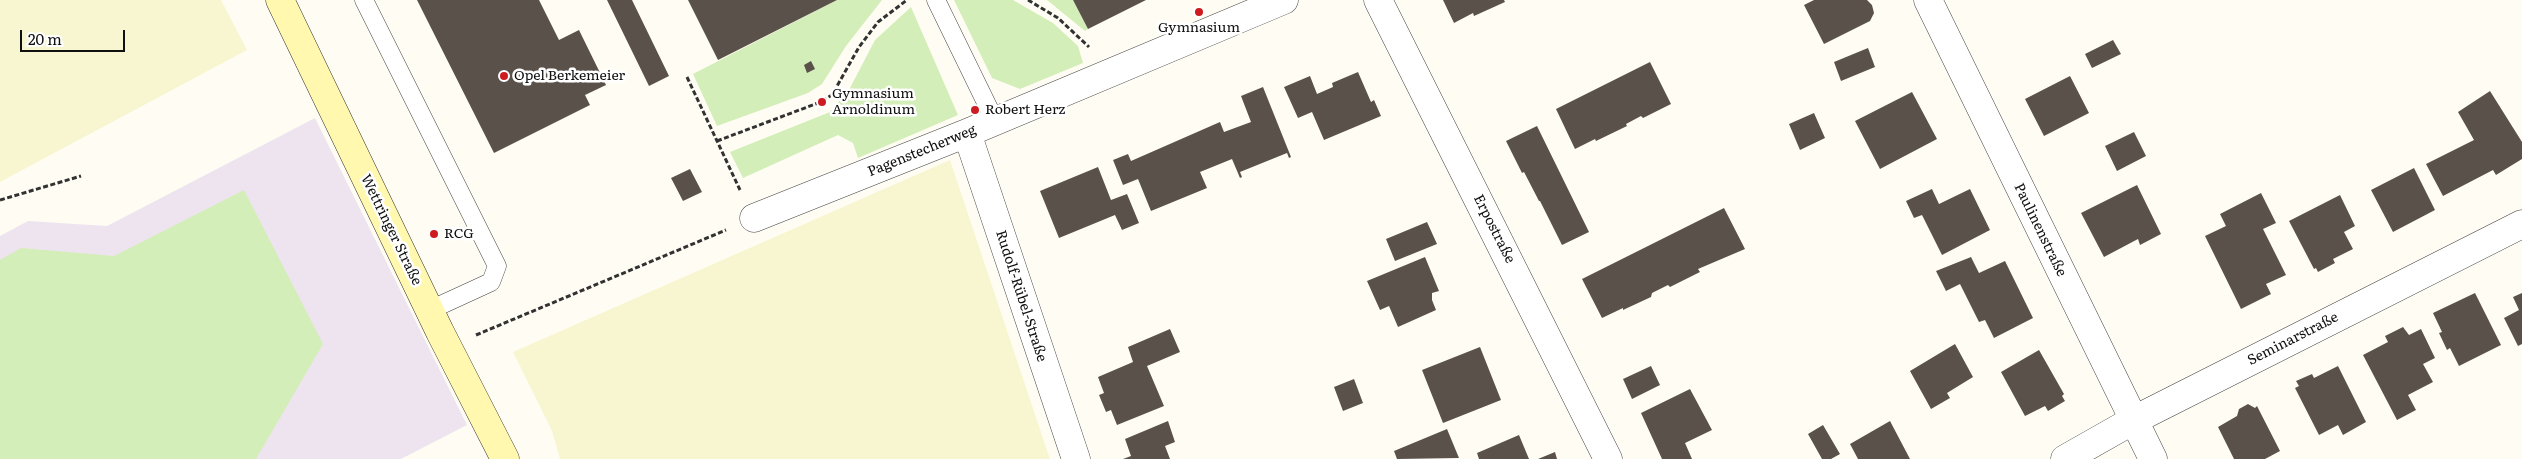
<!DOCTYPE html>
<meta charset="utf-8">
<style>
body{margin:0}
#map{position:relative;width:2522px;height:459px;overflow:hidden;background:#fffdf3;font-family:Literata,serif}
canvas{display:block}
.scale{position:absolute;left:20px;top:30px;width:105px;height:22px;box-sizing:border-box;border:2px solid #101010;border-top:0;padding-left:6px;font-size:15px;line-height:18px;white-space:nowrap;color:#101010;-webkit-text-stroke:4px #fff;paint-order:stroke}
</style>
<div id="map">
<canvas width="2522" height="459"></canvas>
<div class="scale">20 m</div>
</div>
<script>
const c = document.querySelector('canvas').getContext('2d');
c.lineJoin = 'round';
function paint(path, color) {
  c.fillStyle = color;
  c.fill(path, 'evenodd');
}
function shape(rows) {
  const path = new Path2D();
  for (const r of rows) {
    path.moveTo(r[0], r[1]);
    for (let i = 2; i < r.length; i += 2) path.lineTo(r[i], r[i + 1]);
  }
  return path;
}
function stroke(path, color, width, dash) {
  c.strokeStyle = color;
  c.lineWidth = width;
  c.lineCap = dash ? 'butt' : 'round';
  c.setLineDash(dash || []);
  c.stroke(path);
}
function label(font, color, halo, rows, align = 'center') {
  c.font = font + ' Literata,serif';
  c.lineWidth = 5;
  c.setLineDash([]);
  c.textBaseline = 'middle';
  c.strokeStyle = halo;
  c.fillStyle = color;
  for (const [text, x, y, turn = 0] of rows) {
    c.save();
    c.translate(x, y);
    c.rotate((+turn || 0) * Math.PI / 180);
    c.textAlign = isNaN(turn) ? turn : align;
    if (halo) c.strokeText(text, 0, 0);
    c.fillText(text, 0, 0);
    c.restore();
  }
}
const industrial = shape([
 [315,118,467,425,401,459,0,459,0,236,28,221,107,226]
]);
const farmland = shape([
 [0,0,221,0,247,50,0,182],
 [950,160,1050,459,560,459,552,431,513,352]
]);
const green = shape([
 [837,0,882,0,846,46,822,84,808,93,717,126,693,74],
 [954,0,1013,0,1053,23,1078,46,1083,63,1020,89,992,78],
 [1047,0,1073,0,1088,29,1085,31],
 [911,7,958,115,858,158,853,143,838,135,743,178,730,152,830,112,850,88,875,40],
 [244,190,323,344,256,459,0,459,0,260,21,248,114,256]
]);
const building = shape([
 [417,0,539,0,559,40,579,30,606,85,585,95,590,105,494,153],
 [607,0,632,0,669,76,649,86],
 [688,0,837,0,718,60],
 [1073,0,1146,0,1088,29],
 [1443,0,1504,0,1505,2,1474,16,1473,13,1454,23],
 [1814,0,1867,0,1872,5,1874,13,1870,21,1824,44,1804,5],
 [2113,40,2121,54,2092,68,2085,54],
 [1868,48,1875,67,1841,81,1834,62],
 [811,61,815,69,807,73,804,65],
 [1650,62,1671,104,1643,118,1641,116,1626,124,1627,126,1596,141,1595,139,1575,149,1556,109],
 [1358,72,1371,102,1374,100,1381,116,1324,140,1312,112,1298,118,1284,87,1310,76,1317,94,1333,87,1332,83],
 [2070,76,2089,113,2044,136,2025,99],
 [1263,87,1291,157,1289,158,1287,153,1240,172,1242,177,1240,178,1232,159,1200,172,1207,188,1151,211,1138,179,1123,185,1113,160,1128,154,1131,161,1220,122,1224,132,1251,122,1241,96],
 [2490,91,2522,142,2522,159,2496,175,2493,170,2443,196,2426,164,2474,140,2458,112],
 [1912,92,1937,139,1880,169,1855,121],
 [1814,113,1825,138,1800,150,1789,124],
 [1537,126,1589,232,1562,245,1540,201,1539,201,1524,172,1522,173,1506,141],
 [2134,132,2146,156,2117,171,2105,146],
 [1098,167,1111,200,1127,194,1139,223,1122,230,1115,215,1059,238,1040,191],
 [2414,168,2435,210,2393,232,2371,190],
 [690,169,702,192,683,201,671,178],
 [2137,185,2161,234,2140,245,2138,239,2104,257,2081,213],
 [1932,189,1939,204,1970,189,1990,230,1942,255,1922,215,1914,218,1906,201],
 [2261,193,2276,223,2263,229,2286,275,2266,284,2271,294,2241,309,2205,236,2226,226,2220,214],
 [2340,195,2355,226,2344,232,2353,249,2333,259,2335,263,2318,272,2316,268,2314,269,2289,221],
 [1724,208,1745,249,1698,269,1700,272,1670,287,1668,285,1652,293,1651,297,1623,310,1623,308,1602,318,1582,279],
 [1427,222,1437,244,1395,261,1386,239],
 [1425,257,1439,291,1432,293,1432,300,1436,310,1398,327,1389,306,1380,310,1367,281],
 [1971,257,1979,273,2005,261,2033,318,1994,338,1985,320,1979,322,1960,284,1946,291,1936,271],
 [2475,293,2501,345,2459,366,2450,348,2447,350,2439,333,2442,332,2433,313],
 [2522,293,2522,344,2518,346,2504,318,2519,310,2513,297],
 [2403,327,2409,335,2421,329,2435,358,2423,364,2433,382,2408,395,2416,410,2397,420,2363,355,2388,342,2385,336],
 [1170,329,1180,352,1147,366,1164,406,1117,425,1111,410,1106,412,1099,395,1104,393,1098,377,1133,362,1128,347],
 [1955,344,1973,377,1947,393,1950,398,1931,409,1910,371],
 [1480,347,1501,400,1443,423,1422,370],
 [2039,350,2064,394,2062,396,2065,401,2048,411,2045,406,2025,416,2001,372],
 [1651,366,1660,385,1632,399,1623,379],
 [2338,366,2366,422,2343,435,2338,425,2319,435,2295,388,2299,386,2296,381,2312,374,2314,378],
 [1354,379,1363,403,1343,411,1334,387],
 [1690,389,1712,430,1685,443,1692,459,1662,459,1641,413],
 [2248,404,2255,408,2257,406,2280,451,2265,459,2234,459,2218,427,2237,416,2239,409],
 [1168,421,1175,442,1165,446,1170,459,1123,459,1131,456,1125,439],
 [1890,421,1910,459,1858,459,1850,444],
 [1823,425,1840,454,1831,459,1822,459,1808,434],
 [1447,429,1459,458,1397,459,1394,451],
 [1519,435,1529,459,1479,459,1477,453],
 [1555,452,1557,459,1538,459]
]);
const path = shape([
 [1028,0,1058,18,1089,47],
 [687,77,740,190],
 [717,141,818,103,832,95,859,47,878,22,907,0],
 [0,200,81,176],
 [476,335,726,230]
]);
const service = shape([
 [364,0,497,266,491,282,430,310],
 [936,0,995,121]
]);
const minor = shape([
 [1378,0,1608,459],
 [1928,0,2153,459],
 [967,133,1076,459],
 [754,218,967,133,1284,0],
 [2065,459,2132,421,2522,224]
]);
const secondary = shape([
 [280,0,440,332,505,459]
]);
const markers = [
 [1199,12,5,"#cd1b1f"],
 [504,76,5,"#cd1b1f"],
 [822,102,5,"#cd1b1f"],
 [975,110,5,"#cd1b1f"],
 [434,234,5,"#cd1b1f"]
];
const poiNames = [
 ["Gymnasium",1199,28,"center"],
 ["Opel Berkemeier",514,76],
 ["Gymnasium",832,94],
 ["Arnoldinum",832,110],
 ["Robert Herz",985,110],
 ["RCG",444,234]
];
const streetNames = [
 ["Pagenstecherweg",922,151,-22],
 ["Erpostraße",1494,229,63],
 ["Wettringer Straße",391,230,64],
 ["Paulinenstraße",2040,230,64],
 ["Rudolf-Rübel-Straße",1021,296,72],
 ["Seminarstraße",2293,339,-27]
];
paint(industrial, '#eee4ef');
paint(farmland, '#f8f6d0');
paint(green, '#d3eeb8');
paint(building, '#5a514b');
stroke(service, '#434343', 19);
stroke(minor, '#434343', 29);
stroke(secondary, '#323232', 29);
stroke(path, '#323232', 3, [5, 2.5]);
stroke(service, '#fff', 18);
stroke(minor, '#fff', 28);
stroke(secondary, '#fff8ae', 28);
for (const [x, y, r, color] of markers) {
  const dot = new Path2D();
  dot.arc(x, y, r, 0, 2 * Math.PI);
  c.fillStyle = color;
  c.fill(dot);
  stroke(dot, '#fff', 2);
}
label('14px', '#101010', '#fff', poiNames, 'left');
label('14px', '#101010', '#fff', streetNames);
</script>
